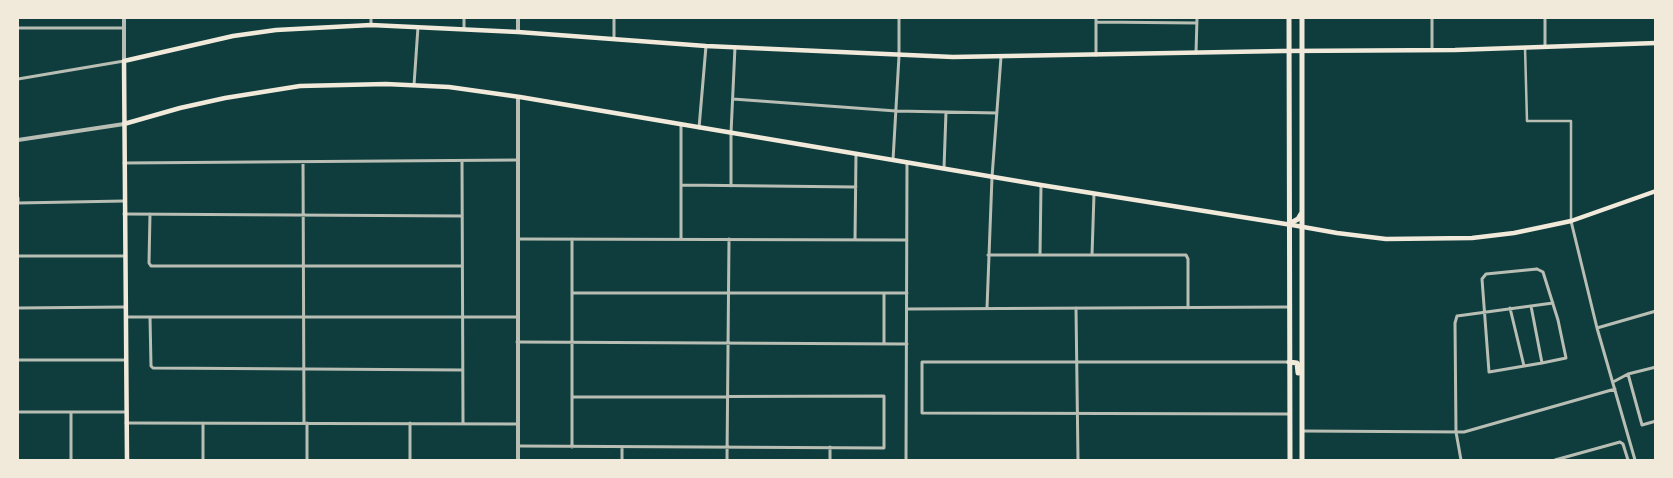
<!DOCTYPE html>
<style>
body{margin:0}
#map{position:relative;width:1673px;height:478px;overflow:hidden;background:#0f3d3e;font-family:Helvetica,sans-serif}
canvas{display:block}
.frame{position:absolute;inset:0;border:19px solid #f1e9da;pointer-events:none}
</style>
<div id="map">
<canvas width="1673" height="478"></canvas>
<div class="frame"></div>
</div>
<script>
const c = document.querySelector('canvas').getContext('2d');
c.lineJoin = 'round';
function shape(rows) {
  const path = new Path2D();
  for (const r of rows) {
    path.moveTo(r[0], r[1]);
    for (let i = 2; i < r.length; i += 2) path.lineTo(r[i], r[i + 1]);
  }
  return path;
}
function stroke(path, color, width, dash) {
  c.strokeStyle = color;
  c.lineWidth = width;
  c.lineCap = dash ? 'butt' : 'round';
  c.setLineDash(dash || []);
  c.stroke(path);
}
const pedestrian = shape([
 [1525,47,1527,121,1571,121,1571,221]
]);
const minor = shape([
 [464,18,464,29],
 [1545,18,1545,46],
 [1096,22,1197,23],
 [371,25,371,18],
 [18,28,124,28],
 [614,39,614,18],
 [1432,50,1432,18],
 [1196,53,1197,18],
 [1096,55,1096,18],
 [18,79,124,61],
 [414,85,418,27],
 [733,99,896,111,997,113],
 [681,124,681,239],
 [699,128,706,46],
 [893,160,899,56,899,18],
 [462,161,463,423],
 [303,162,304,423],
 [124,163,517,160],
 [944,168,946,112],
 [681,185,856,187],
 [731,186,731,133,735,47],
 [18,198,18,203],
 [18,203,124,201],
 [124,214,462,216],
 [150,214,149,263,151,266,462,266],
 [1571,221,1597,328,1635,460],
 [518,239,907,240],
 [855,240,856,154],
 [988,255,1186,255,1188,259,1188,308],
 [1040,255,1041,185],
 [1092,255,1094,194],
 [18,256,125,256],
 [1537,269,1543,272,1558,320,1566,358,1542,363,1489,372,1482,279,1486,274,1537,269],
 [572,293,907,293],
 [1531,306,1542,363],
 [18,308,125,307],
 [987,308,992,177,1001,57],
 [1076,308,1078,460],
 [1510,308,1524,366],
 [907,309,1289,307],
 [126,317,150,317],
 [1597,328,1656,311],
 [517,342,907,344],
 [884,344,884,293],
 [18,360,126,360],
 [1289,362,922,362,922,413,1289,414],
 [463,370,153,368,151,366,150,317,517,317],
 [1628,374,1642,425,1656,421],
 [1613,382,1628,374,1656,367],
 [18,412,126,412],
 [126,423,518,424],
 [203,423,203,460],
 [410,423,410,460],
 [1302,431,1464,432,1615,389],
 [518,446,884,448,884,396,572,397],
 [572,447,572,239],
 [622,447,622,460],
 [71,460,71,412],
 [307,460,307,423],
 [727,460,729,239],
 [830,460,830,447],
 [906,460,907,163],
 [1461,460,1456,432,1455,323,1457,316,1553,303],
 [1555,460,1620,442,1623,444,1628,460]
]);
const tertiary = shape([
 [518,18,518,32],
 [124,61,124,18],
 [18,140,124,124],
 [518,460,518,97]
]);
const secondary = shape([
 [124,124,180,108,225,98,300,86,386,84,449,87,520,97,1041,185,1292,225,1337,233,1386,239,1472,238,1514,233,1571,221,1656,191],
 [127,460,124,61,233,36,276,30,371,25,518,32,706,46,953,57,1282,51,1455,50,1656,43]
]);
const primary = shape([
 [1289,18,1290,460],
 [1302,18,1302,460],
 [1289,224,1298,219,1301,214],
 [1289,362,1297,363,1298,373]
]);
stroke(pedestrian, '#b8beb3', 2.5);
stroke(minor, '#b8beb3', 3);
stroke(tertiary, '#b8beb3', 4);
stroke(secondary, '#f1e9da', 4.5);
stroke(primary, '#f1e9da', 5);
</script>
